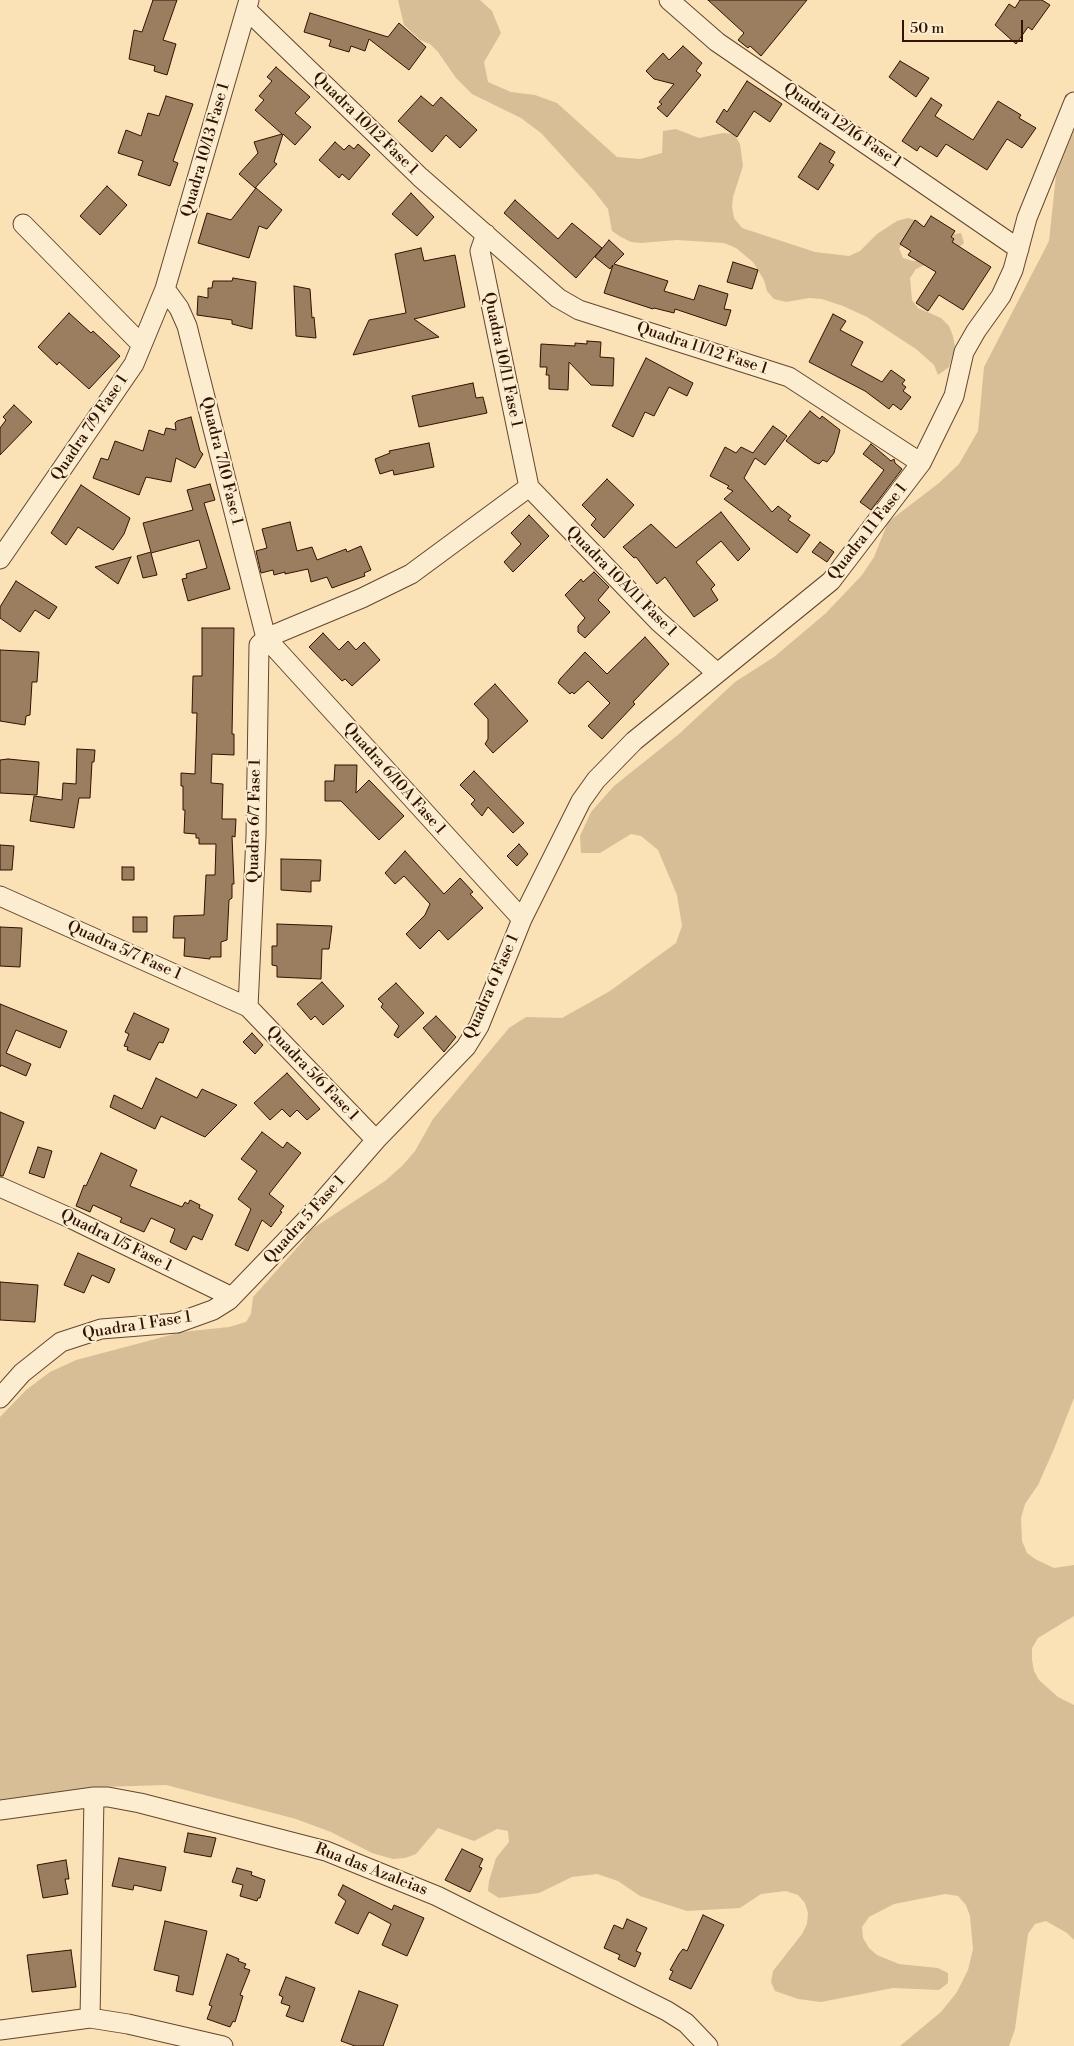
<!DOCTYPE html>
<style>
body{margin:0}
#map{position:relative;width:1074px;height:2046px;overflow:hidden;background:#fbe1b6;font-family:"Libre Bodoni",serif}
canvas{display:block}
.scale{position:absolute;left:902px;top:20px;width:121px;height:22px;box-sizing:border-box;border:2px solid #301300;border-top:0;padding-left:6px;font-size:15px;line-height:18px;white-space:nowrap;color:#301300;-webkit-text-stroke:4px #fcecd0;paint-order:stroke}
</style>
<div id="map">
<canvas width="1074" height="2046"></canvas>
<div class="scale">50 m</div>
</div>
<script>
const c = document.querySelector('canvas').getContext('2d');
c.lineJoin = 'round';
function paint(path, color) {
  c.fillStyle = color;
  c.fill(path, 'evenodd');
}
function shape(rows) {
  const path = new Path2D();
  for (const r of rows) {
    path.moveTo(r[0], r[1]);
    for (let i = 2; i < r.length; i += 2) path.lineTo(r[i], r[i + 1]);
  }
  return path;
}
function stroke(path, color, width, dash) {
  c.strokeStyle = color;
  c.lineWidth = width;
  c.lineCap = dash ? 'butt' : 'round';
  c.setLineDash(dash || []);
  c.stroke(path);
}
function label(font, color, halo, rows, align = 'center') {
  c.font = font + ' "Libre Bodoni",serif';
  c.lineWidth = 4;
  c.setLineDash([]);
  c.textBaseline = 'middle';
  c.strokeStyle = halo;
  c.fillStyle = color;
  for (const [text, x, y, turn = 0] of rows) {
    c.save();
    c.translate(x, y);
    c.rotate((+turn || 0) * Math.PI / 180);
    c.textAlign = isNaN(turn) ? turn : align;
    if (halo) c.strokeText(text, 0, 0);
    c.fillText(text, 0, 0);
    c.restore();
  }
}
const green = shape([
 [398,0,480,0,492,11,501,33,484,62,488,82,511,92,535,95,557,103,617,157,640,159,662,153,663,131,676,129,699,138,723,133,734,134,740,144,743,166,733,197,732,207,734,218,742,228,815,252,849,256,860,251,877,234,897,221,908,218,919,221,915,232,899,248,903,258,913,261,925,260,949,235,961,233,964,243,956,250,916,269,910,278,912,300,918,308,941,318,949,326,953,336,955,347,949,367,938,375,934,365,916,349,867,317,843,306,822,299,809,298,786,302,774,299,767,291,764,280,753,262,736,248,724,243,677,240,641,243,631,242,621,237,612,231,608,209,594,191,541,133,521,118,472,94,456,78,438,52,430,44,420,40,404,25],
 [1074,130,1074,1398,1054,1449,1038,1485,1025,1504,1021,1518,1022,1541,1027,1553,1035,1559,1054,1568,1074,1565,1074,1616,1038,1638,1032,1648,1032,1660,1034,1671,1039,1680,1058,1697,1074,1705,1074,1940,1067,1933,1046,1921,1035,1924,1028,1934,1015,2029,1009,2046,900,2046,941,2012,957,1992,968,1970,973,1949,970,1916,966,1905,958,1896,945,1894,894,1904,869,1917,862,1927,863,1938,869,1948,877,1955,899,1964,938,1968,948,1973,948,1983,939,1990,893,1988,821,2002,798,1999,775,1991,771,1982,773,1971,802,1934,807,1924,808,1913,805,1903,798,1895,786,1891,761,1894,740,1908,687,1911,640,1896,618,1881,597,1874,572,1877,539,1893,499,1898,488,1891,489,1881,496,1858,509,1842,508,1831,497,1829,474,1841,438,1828,416,1854,405,1858,393,1859,372,1853,331,1832,296,1819,166,1785,100,1787,0,1807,0,1417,26,1390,50,1372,76,1360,182,1332,229,1327,246,1322,251,1314,253,1297,304,1240,309,1231,385,1181,402,1166,415,1151,433,1119,509,1028,526,1017,562,1018,610,991,676,943,682,926,677,895,658,850,641,836,631,834,600,853,581,853,580,836,591,812,614,786,679,734,735,682,774,657,826,613,862,575,874,557,888,522,939,483,959,464,978,431,984,367,1049,241,1056,175]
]);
const building = shape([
 [153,0,177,0,163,40,176,44,167,75,154,71,155,66,129,59,134,30,142,32,153,0],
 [708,0,807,0,761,56,750,46,748,48,738,40,744,33,708,0],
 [1020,0,1042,0,1050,5,1032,30,1028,27,1016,44,995,25,1009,4,1015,8,1020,0],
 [310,13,388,37,399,23,426,47,409,70,369,39,365,51,351,46,349,52,329,46,331,40,304,32,310,13],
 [683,46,702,63,696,71,701,75,667,117,657,108,662,104,659,102,674,84,654,79,646,71,663,53,669,60,683,46],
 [900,61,929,78,916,97,889,77,900,61],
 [276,67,310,97,295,113,311,127,295,145,283,134,274,162,277,164,255,188,239,174,258,153,254,142,282,134,255,110,264,100,259,96,272,81,267,77,276,67],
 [747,81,782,104,770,122,754,111,737,137,716,122,724,109,727,112,747,81],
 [166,96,193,104,173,161,178,163,170,186,138,175,143,161,118,153,126,130,141,136,148,113,159,116,166,96],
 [421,96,433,106,441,97,477,130,460,148,446,135,432,152,398,121,421,96],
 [931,98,942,105,935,116,973,140,998,101,1021,115,1019,118,1036,128,1022,148,1007,139,987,170,946,144,937,157,920,146,917,151,902,141,931,98],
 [335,142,344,150,349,145,354,149,358,144,370,155,349,180,342,174,339,178,319,160,335,142],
 [820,143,835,152,829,162,834,165,818,190,798,177,820,143],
 [107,186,127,205,100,235,80,216,107,186],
 [256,188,282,210,267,229,259,226,249,258,198,243,207,213,231,220,256,188],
 [411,193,434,217,417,236,392,214,411,193],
 [515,200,558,239,572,223,602,248,576,278,504,213,515,200],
 [931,216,955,231,951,237,954,239,952,242,991,267,963,310,939,295,928,311,916,303,936,272,908,255,911,251,900,244,915,220,924,227,931,216],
 [609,240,624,254,614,264,668,281,664,291,694,300,699,285,728,294,724,309,731,310,726,326,675,309,674,313,654,308,653,309,604,293,613,265,610,269,595,257,609,240],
 [421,248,424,261,455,255,465,307,414,319,439,337,353,355,369,320,406,313,395,254,421,248],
 [733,262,758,270,752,289,727,282,733,262],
 [233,278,256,282,252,329,232,324,232,320,197,315,198,296,208,298,208,288,212,288,213,281,232,281,233,278],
 [294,286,310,289,312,318,314,317,316,338,296,336,294,286],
 [69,313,91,333,93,331,120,356,89,389,59,362,57,365,38,347,69,313],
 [833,314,846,321,840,330,863,342,851,365,882,382,891,370,905,380,902,384,906,387,903,391,911,397,901,410,893,404,889,409,865,391,809,362,833,314],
 [587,341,601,342,600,357,614,358,613,386,591,385,569,362,568,390,549,389,549,375,546,375,547,367,540,367,541,344,575,346,575,343,587,344,587,341],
 [646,358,693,383,687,396,669,387,654,416,645,412,633,437,612,426,646,358],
 [473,383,476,398,483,397,487,413,419,427,412,396,473,383],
 [14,405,32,422,0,455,0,428,6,420,3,417,14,405],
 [810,411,820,419,822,416,840,430,834,453,827,462,823,460,819,464,814,462,786,441,810,411],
 [191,417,200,451,203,454,195,468,176,458,171,482,146,477,139,495,93,478,101,458,108,460,115,441,143,451,149,430,164,435,166,428,176,430,175,423,177,421,191,417],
 [773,426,787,436,765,465,755,458,744,478,772,512,778,506,791,516,788,520,810,535,797,553,724,499,733,491,727,488,729,486,710,476,725,447,736,453,741,447,753,453,773,426],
 [429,443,434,467,394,475,393,470,380,474,375,459,390,453,389,451,429,443],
 [871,444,891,461,894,459,895,463,902,469,871,510,860,502,884,470,863,454,871,444],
 [607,479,634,505,604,538,591,525,596,519,582,505,607,479],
 [210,484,215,500,204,503,230,589,188,601,182,579,187,578,186,574,207,568,199,540,151,553,157,575,143,578,137,556,151,552,143,523,193,510,187,490,210,484],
 [81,485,130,518,124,534,113,550,78,527,66,545,51,533,81,485],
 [721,512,750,549,738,561,721,541,696,562,715,585,711,589,718,600,694,617,665,577,657,584,636,557,634,558,623,547,651,524,676,548,721,512],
 [529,515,549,536,513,572,504,562,521,544,511,533,529,515],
 [290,522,297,551,312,547,317,560,346,549,347,552,361,546,371,570,364,573,365,576,332,588,327,577,311,582,308,569,285,574,285,572,274,575,273,570,261,573,256,551,267,548,262,529,290,522],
 [820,542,834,552,827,562,812,552,820,542],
 [131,557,118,584,95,567,131,557],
 [594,572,609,587,598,600,610,612,585,638,578,632,578,626,585,618,565,595,581,579,583,582,594,572],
 [16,581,57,607,49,619,35,610,20,632,0,618,0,607,16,581],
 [202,628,234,628,232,734,234,734,234,755,212,754,211,783,223,784,222,819,236,819,235,837,232,836,234,884,232,884,232,898,229,900,227,940,221,942,221,957,210,957,210,959,184,956,185,938,173,938,174,916,204,915,206,875,215,875,216,844,199,844,199,838,196,838,196,834,184,833,185,810,183,810,183,786,181,786,181,773,195,774,197,713,192,713,193,676,202,676,202,628],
 [323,633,339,650,348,641,356,650,364,642,380,660,352,686,345,679,342,681,309,647,323,633],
 [645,637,669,664,633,702,635,704,602,739,588,726,610,703,588,681,574,694,572,692,570,694,558,683,560,679,585,652,607,674,645,637],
 [0,650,39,652,37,682,32,682,30,715,26,716,25,725,0,721,0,650],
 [495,684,528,721,493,753,485,744,488,739,488,719,474,704,495,684],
 [77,749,95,750,94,762,92,762,90,798,79,798,74,828,30,821,34,796,62,800,63,783,76,784,77,749],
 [8,759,39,762,37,795,0,793,0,760,8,759],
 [335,765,357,765,356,793,369,780,404,816,379,840,341,801,325,801,325,781,334,781,335,765],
 [474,771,524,823,513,833,488,807,482,816,471,804,475,800,460,785,474,771],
 [519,844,528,854,517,866,507,856,519,844],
 [0,845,14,846,12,870,0,870,0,845],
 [405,851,444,894,460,878,473,892,470,894,483,908,448,940,439,930,420,949,406,934,425,915,430,904,404,876,395,884,385,873,405,851],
 [281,859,321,860,320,881,311,881,311,892,281,890,281,859],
 [122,867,134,867,134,880,122,880,122,867],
 [133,917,147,917,147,932,133,932,133,917],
 [277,924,332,926,329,949,322,949,321,979,277,977,277,966,272,965,272,946,277,946,277,924],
 [0,927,22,928,20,967,0,966,0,927],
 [322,982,344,1006,323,1025,315,1016,311,1020,297,1004,322,982],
 [396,983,424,1013,398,1038,394,1035,399,1026,381,1007,383,1004,378,999,396,983],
 [0,1004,67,1031,60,1048,16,1030,6,1053,31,1064,26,1076,1,1065,0,1067,0,1004],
 [134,1013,169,1029,163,1043,159,1042,150,1060,127,1050,128,1047,124,1046,129,1034,125,1032,134,1013],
 [436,1016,456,1037,444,1052,423,1028,436,1016],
 [252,1033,263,1045,255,1054,243,1042,252,1033],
 [287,1073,320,1109,307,1120,297,1110,290,1117,282,1109,270,1120,254,1103,287,1073],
 [156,1078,197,1098,202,1089,237,1105,205,1137,161,1116,155,1129,110,1107,114,1095,142,1109,156,1078],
 [0,1112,24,1122,3,1176,0,1176,0,1112],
 [262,1132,283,1148,287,1142,301,1153,269,1194,284,1206,280,1211,282,1212,271,1227,262,1220,248,1251,235,1245,251,1209,238,1199,257,1171,241,1159,262,1132],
 [38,1147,52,1151,44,1178,29,1173,38,1147],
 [101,1153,137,1170,130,1186,182,1207,185,1202,188,1204,190,1200,200,1205,199,1208,213,1215,202,1240,193,1236,186,1250,170,1242,175,1229,151,1218,144,1232,120,1222,122,1218,93,1205,90,1212,76,1206,84,1185,86,1186,101,1153],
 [78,1253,115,1269,109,1283,92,1275,84,1293,64,1285,78,1253],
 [0,1282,38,1285,35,1322,0,1320,0,1282],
 [188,1833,216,1838,211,1857,184,1852,188,1833],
 [462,1849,483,1859,479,1867,482,1868,470,1892,445,1880,462,1849],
 [119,1858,166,1867,161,1891,134,1885,133,1890,112,1886,119,1858],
 [66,1860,69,1879,65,1879,68,1894,43,1898,37,1865,66,1860],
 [237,1868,252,1872,251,1875,265,1880,260,1898,258,1898,257,1901,240,1896,243,1885,232,1882,237,1868],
 [343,1885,392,1910,394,1905,424,1918,407,1956,382,1945,391,1924,369,1912,358,1934,335,1923,346,1901,338,1895,343,1885],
 [703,1915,724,1925,691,1989,669,1979,673,1971,670,1970,679,1954,683,1949,687,1951,703,1915],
 [627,1919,647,1928,636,1951,641,1953,635,1967,618,1959,620,1955,604,1948,614,1925,623,1929,627,1919],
 [165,1921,207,1931,193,1995,176,1991,179,1976,154,1970,165,1921],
 [71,1950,76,1987,32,1992,27,1955,71,1950],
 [227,1954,239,1959,238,1961,246,1964,244,1968,250,1970,240,1995,243,1996,235,2022,233,2021,230,2027,207,2019,212,2006,209,2005,227,1954],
 [286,1977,315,1988,303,2022,286,2016,290,2006,281,2003,283,1997,279,1995,286,1977],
 [359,1991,398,2005,383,2046,355,2046,341,2041,359,1991]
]);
const minor = shape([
 [669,0,717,42,1019,249],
 [247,10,420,177,558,298,579,310,789,377,921,463],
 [23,224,141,344],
 [486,234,480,251,529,487],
 [165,289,179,308,187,326,266,638,522,919],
 [529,487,658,621,717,673],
 [0,559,134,364,165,289,249,0],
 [0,896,248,1007,376,1140],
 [248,1007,256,836,259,645,266,638,362,598,411,574,529,487],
 [0,1187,70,1218,232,1297],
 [0,1398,22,1373,61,1342,101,1329,177,1323,213,1310,229,1300,307,1219,376,1140,466,1047,479,1026,522,919,581,801,596,780,634,741,831,581,921,463,954,396,964,352,976,331,1001,296,1013,270,1027,218,1074,102],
 [0,1810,94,1797,108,1797,140,1803,326,1851,437,1896,667,2011,686,2023,708,2046],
 [90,2018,94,1797],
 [0,2030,90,2018,128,2024,223,2046]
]);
const streetNames = [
 ["Quadra 10/12 Fase 1",365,124,44],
 ["Quadra 12/16 Fase 1",842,126,34],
 ["Quadra 10/13 Fase 1",206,150,-74],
 ["Quadra 11/12 Fase 1",702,349,18],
 ["Quadra 10/11 Fase 1",502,360,78],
 ["Quadra 7/9 Fase 1",90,428,-56],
 ["Quadra 7/10 Fase 1",221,461,76],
 ["Quadra 11 Fase 1",868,532,-52],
 ["Quadra 10A/11 Fase 1",621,582,45],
 ["Quadra 6/10A Fase 1",394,779,48],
 ["Quadra 6/7 Fase 1",255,821,-89],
 ["Quadra 5/7 Fase 1",124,951,24],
 ["Quadra 6 Fase 1",492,987,-66],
 ["Quadra 5/6 Fase 1",312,1074,46],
 ["Quadra 5 Fase 1",305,1220,-48],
 ["Quadra 1/5 Fase 1",116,1241,26],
 ["Quadra 1 Fase 1",137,1326,-9],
 ["Rua das Azaleias",371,1870,21]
];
paint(green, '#d8be97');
paint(building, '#9a7e5f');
stroke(building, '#301300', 1);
stroke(minor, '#63462e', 21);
stroke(minor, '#fcecd0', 19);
label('16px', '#301300', '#fcecd0', streetNames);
</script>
